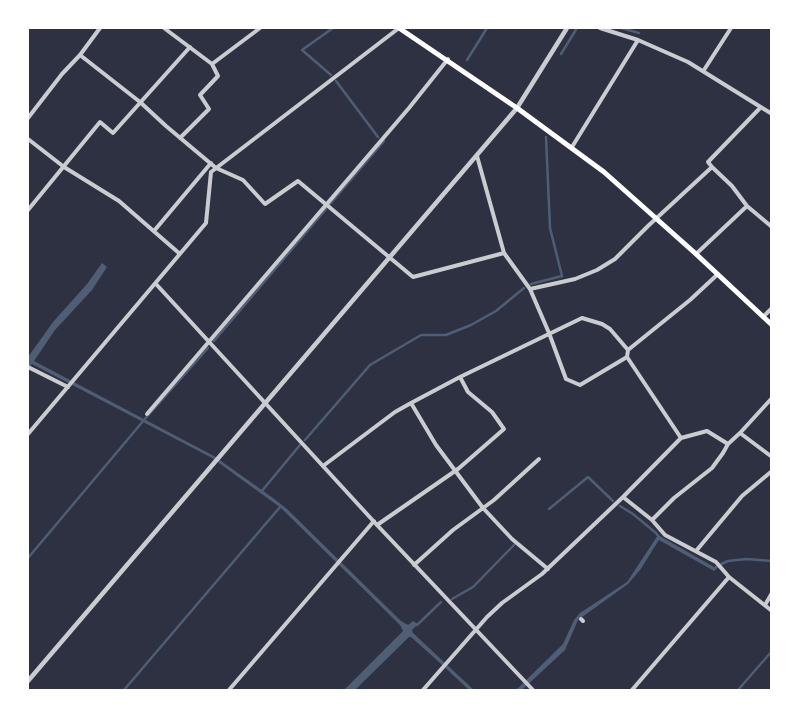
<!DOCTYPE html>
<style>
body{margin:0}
#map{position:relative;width:799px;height:718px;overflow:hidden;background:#2d3142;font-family:"Work Sans",sans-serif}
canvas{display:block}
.frame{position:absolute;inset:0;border:29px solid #fff;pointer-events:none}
</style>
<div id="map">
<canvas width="799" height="718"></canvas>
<div class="frame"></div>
</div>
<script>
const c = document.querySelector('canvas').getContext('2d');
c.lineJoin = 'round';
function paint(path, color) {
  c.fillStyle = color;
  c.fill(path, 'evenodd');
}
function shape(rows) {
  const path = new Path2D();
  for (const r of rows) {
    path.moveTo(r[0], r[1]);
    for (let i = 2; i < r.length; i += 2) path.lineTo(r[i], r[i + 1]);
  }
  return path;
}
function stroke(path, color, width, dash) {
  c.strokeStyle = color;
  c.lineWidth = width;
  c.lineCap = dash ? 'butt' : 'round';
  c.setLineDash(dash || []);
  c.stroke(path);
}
const water = shape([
 [102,263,107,267,92,290,55,330,34,361,214,456,273,498,287,509,401,621,408,625,413,621,418,624,412,630,413,633,474,690,469,690,440,663,411,637,409,637,355,690,344,690,403,631,400,625,281,508,212,458,32,364,28,368,28,357,53,322,87,284],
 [658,535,714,567,721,563,721,564,714,571,659,540,640,570,628,584,578,620,565,650,523,689,516,690,563,644,574,620,580,613,627,582]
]);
const stream = shape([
 [621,28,639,33],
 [561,54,577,28],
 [467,60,487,28],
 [331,75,302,50,333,28],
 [336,81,378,137],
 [771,104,772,103],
 [330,204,384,141],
 [531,284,562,276,550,228,546,137],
 [214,341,326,209],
 [305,440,370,365,421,335,446,335,471,325,496,311,524,288],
 [261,492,300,445],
 [620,506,633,514,656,533,659,537],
 [549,509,588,477,613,501],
 [28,558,144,420,208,348],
 [719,565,728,561,746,559,772,561],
 [452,599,473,587,514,545],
 [417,625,441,602],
 [124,690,280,507],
 [738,690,772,651]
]);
const minor = shape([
 [164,28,212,64,260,28],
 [600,28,638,40,688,62,772,114],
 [80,55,140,102,166,126,216,168,243,180,265,204,298,181,413,277,504,253],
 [704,70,731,28],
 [28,118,62,74,80,55,100,28],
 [180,138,209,109,200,95,218,76,212,64],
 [28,139,64,167,119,201,180,254],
 [572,147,638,40],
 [477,156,504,253,530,289,549,333,566,379,580,385,627,357,628,350],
 [712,167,708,162,761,107],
 [28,210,100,122,113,133,190,47],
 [154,231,211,163],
 [696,254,747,206],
 [156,284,377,525,533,690],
 [530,289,575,279,597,270,615,259,648,226,712,167,732,186,747,206,772,227],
 [763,317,772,308],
 [627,357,681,438],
 [28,367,68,387],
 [411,403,436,445,483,508,512,539,548,569],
 [147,414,409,108,448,59],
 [740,433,772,457],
 [28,434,206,223,211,172,399,28],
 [323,466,395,412,411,403,460,377,582,318,602,324,610,329,628,350,690,300,718,274],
 [623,497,652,520,665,535,716,562,729,577,772,611],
 [652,520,674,498,712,468,723,453,728,444],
 [377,525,458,469,504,429,492,412,468,392,460,377],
 [696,551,742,496,772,471],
 [414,565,453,530,494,500,539,459],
 [765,605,772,593],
 [581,619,583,621],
 [229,690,374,521],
 [423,690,487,617,502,603,542,574,623,497,681,438,707,431,728,444,740,433,772,398],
 [632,690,729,577]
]);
const tertiary = shape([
 [28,681,517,108,567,28]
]);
const secondary = shape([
 [399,28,517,108,604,172,696,254,772,325]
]);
paint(water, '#4f5d75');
stroke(stream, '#4f5d75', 2.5);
stroke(minor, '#caccd0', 4);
stroke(tertiary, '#caccd0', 4.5);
stroke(secondary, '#fff', 5);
</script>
